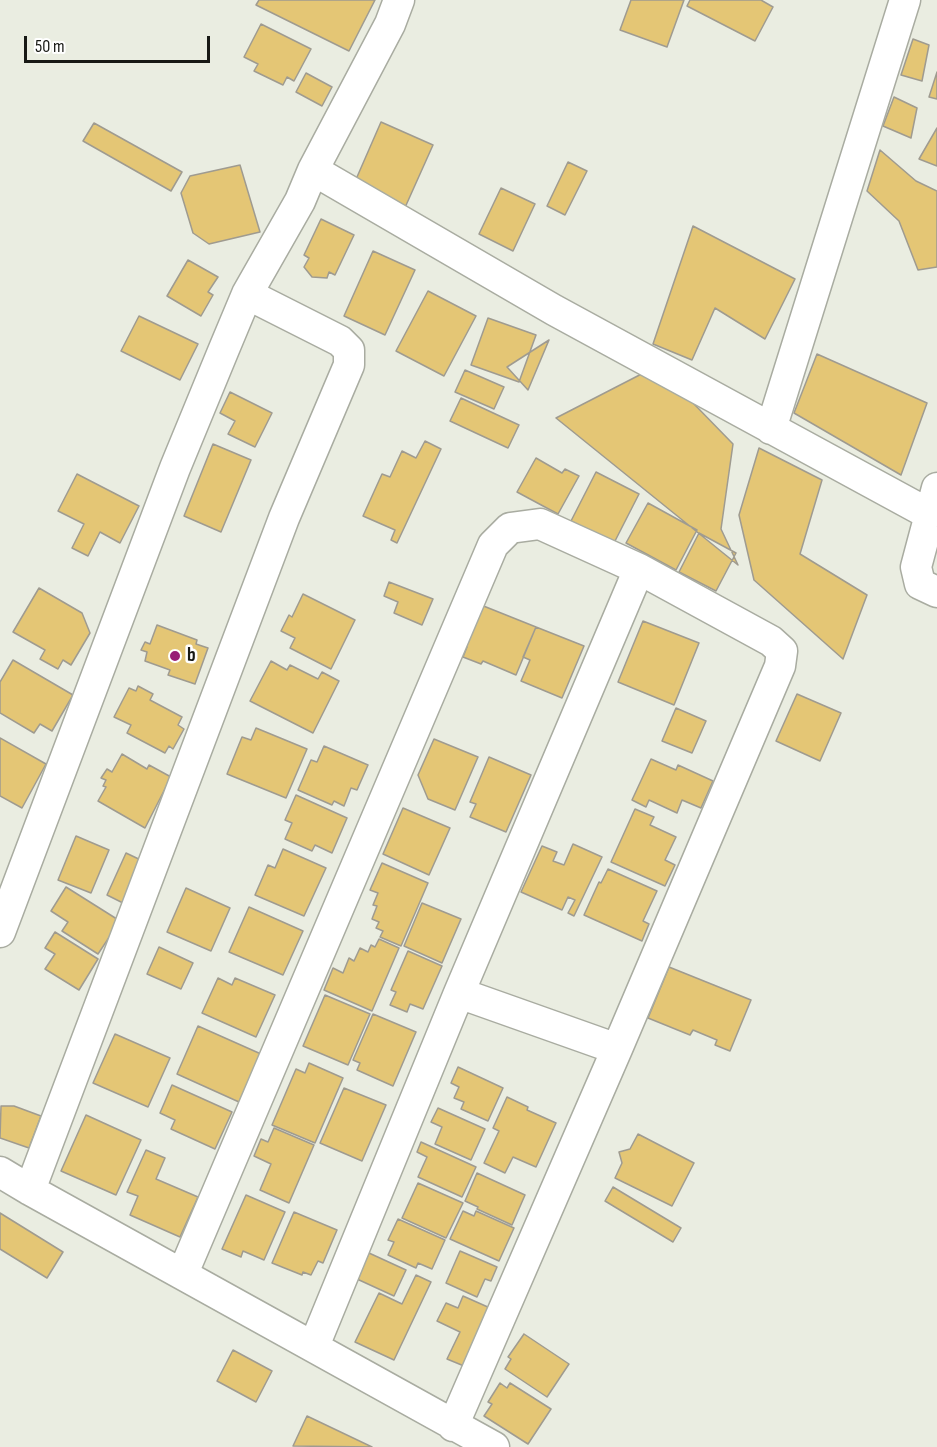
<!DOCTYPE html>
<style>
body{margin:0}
#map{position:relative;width:937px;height:1447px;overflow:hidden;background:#eaede1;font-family:"Sofia Sans Condensed",sans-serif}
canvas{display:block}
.scale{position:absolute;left:24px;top:36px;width:186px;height:27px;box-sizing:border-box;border:3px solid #181915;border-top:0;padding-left:8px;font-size:18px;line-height:21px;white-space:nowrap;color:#181915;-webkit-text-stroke:4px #fff;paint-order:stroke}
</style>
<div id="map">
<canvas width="937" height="1447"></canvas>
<div class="scale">50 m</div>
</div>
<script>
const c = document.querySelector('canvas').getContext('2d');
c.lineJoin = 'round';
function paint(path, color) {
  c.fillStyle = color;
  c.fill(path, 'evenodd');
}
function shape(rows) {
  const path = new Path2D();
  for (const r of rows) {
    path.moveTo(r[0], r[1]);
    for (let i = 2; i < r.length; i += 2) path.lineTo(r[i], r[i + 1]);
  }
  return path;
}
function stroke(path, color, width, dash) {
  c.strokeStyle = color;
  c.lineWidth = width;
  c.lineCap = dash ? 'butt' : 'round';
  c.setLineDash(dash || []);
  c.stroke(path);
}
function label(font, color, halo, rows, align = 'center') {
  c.font = font + ' "Sofia Sans Condensed",sans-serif';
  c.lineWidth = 5;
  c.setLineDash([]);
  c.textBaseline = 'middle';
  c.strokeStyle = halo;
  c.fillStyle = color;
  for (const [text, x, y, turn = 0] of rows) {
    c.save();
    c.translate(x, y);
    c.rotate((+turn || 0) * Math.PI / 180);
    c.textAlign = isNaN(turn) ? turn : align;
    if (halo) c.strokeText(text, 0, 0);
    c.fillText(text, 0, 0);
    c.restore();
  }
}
const building = shape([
 [259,0,375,0,349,51,256,5,259,0],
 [631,0,684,0,667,47,620,30,631,0],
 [690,0,761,0,773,7,755,41,687,6,690,0],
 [261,24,311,49,294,81,287,77,283,85,254,71,258,64,244,57,261,24],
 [913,39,929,45,922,81,901,75,913,39],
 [937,72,937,99,929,97,937,72],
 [306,73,332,87,322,106,296,92,306,73],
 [894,97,917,108,911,138,883,126,894,97],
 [381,122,433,145,403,212,350,193,381,122],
 [94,123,182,172,171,191,83,141,94,123],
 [937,128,937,166,919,159,937,128],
 [880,150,916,181,937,191,937,267,918,270,899,221,867,191,880,150],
 [568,162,587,171,565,215,547,206,568,162],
 [240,165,260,232,209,244,193,233,181,193,190,176,240,165],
 [501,188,535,204,513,251,479,234,501,188],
 [321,219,354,235,335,275,329,272,327,278,312,277,304,267,309,258,304,255,321,219],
 [693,226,795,279,765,339,715,308,692,360,653,344,693,226],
 [373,251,415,270,385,335,344,316,373,251],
 [188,260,218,277,208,292,213,295,201,316,167,296,188,260],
 [428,291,476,316,444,376,396,351,428,291],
 [139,316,198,344,180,380,121,351,139,316],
 [488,318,536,335,519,382,471,365,488,318],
 [549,340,528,390,507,367,549,340],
 [817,354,927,403,901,475,794,413,817,354],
 [657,366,733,444,721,529,738,565,556,418,657,366],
 [465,370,504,387,494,409,455,392,465,370],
 [230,392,272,413,255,447,228,434,235,421,220,413,230,392],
 [461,398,519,425,508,448,450,421,461,398],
 [425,441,441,449,397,543,391,540,395,530,363,516,382,474,390,477,402,451,416,458,425,441],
 [213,444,251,460,221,532,184,516,213,444],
 [759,448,822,480,800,554,867,595,843,659,754,580,739,515,759,448],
 [536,458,562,473,565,469,579,476,558,514,517,492,536,458],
 [596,472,639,494,614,543,571,521,596,472],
 [77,474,139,506,120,543,100,532,88,556,72,548,84,524,58,511,77,474],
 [648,503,697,530,676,570,626,543,648,503],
 [699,533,736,553,716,591,679,572,699,533],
 [389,582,433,599,422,625,394,613,398,602,384,596,389,582],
 [39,588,82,613,90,633,71,665,63,660,58,669,40,659,45,650,13,632,39,588],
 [303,594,355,620,331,669,290,648,295,638,281,631,289,615,292,617,303,594],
 [481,605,536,627,516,675,483,661,481,664,463,657,467,647,464,646,481,605],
 [643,621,699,643,674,705,618,682,643,621],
 [157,625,197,640,196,644,208,648,195,684,168,675,170,670,145,661,147,652,141,650,145,642,150,644,157,625],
 [536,627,584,646,562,698,521,681,530,660,523,657,536,627],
 [13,660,73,695,52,731,40,724,34,733,0,713,0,682,13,660],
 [271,661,287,670,290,665,318,679,322,672,339,681,313,733,250,701,271,661],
 [138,686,153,694,150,700,182,717,178,725,184,729,173,749,169,746,165,753,127,733,131,725,114,717,129,688,136,691,138,686],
 [797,694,841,713,820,761,776,741,797,694],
 [676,708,706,721,692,753,662,741,676,708],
 [256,728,307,749,286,798,227,774,242,737,251,740,256,728],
 [0,738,46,764,22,808,0,796,0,738],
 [434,739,478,757,455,810,428,799,418,775,434,739],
 [324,746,368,765,357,790,351,788,344,806,334,801,332,805,298,790,311,760,317,762,324,746],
 [122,754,147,769,149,765,171,777,145,828,98,801,106,787,103,786,106,780,101,778,107,769,112,772,122,754],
 [489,757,531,775,506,832,470,817,476,804,470,802,489,757],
 [651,759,676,770,678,765,713,781,701,808,682,800,677,813,649,800,646,807,632,800,651,759],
 [296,795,347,818,332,853,315,845,312,851,285,839,292,823,285,820,296,795],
 [403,808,450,828,429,875,383,854,403,808],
 [635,809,654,817,650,825,676,837,665,860,675,865,665,886,611,862,635,809],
 [76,836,109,850,91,893,58,880,76,836],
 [573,844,602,857,574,916,568,913,575,900,568,897,562,910,521,892,542,846,557,852,553,861,564,865,573,844],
 [283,849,326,868,304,916,255,895,268,865,275,868,283,849],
 [126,853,145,862,125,904,107,895,126,853],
 [382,863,428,883,401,946,380,937,383,931,376,928,379,922,372,919,377,906,373,905,378,893,370,890,382,863],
 [608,869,657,891,643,921,649,924,642,941,584,915,599,882,601,883,608,869],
 [66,887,120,921,98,954,62,931,68,922,51,911,66,887],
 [186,888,230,908,211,951,167,932,186,888],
 [422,903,461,919,442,963,404,946,422,903],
 [249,907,303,931,283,975,229,952,249,907],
 [55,932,98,959,79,990,45,969,55,954,45,948,55,932],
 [379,939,399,948,372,1011,324,990,333,968,343,973,349,958,354,961,360,948,368,952,371,945,375,947,379,939],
 [159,947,193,963,181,989,147,974,159,947],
 [408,951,442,966,423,1009,410,1004,407,1012,390,1005,396,992,391,990,408,951],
 [669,967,751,1000,730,1051,715,1045,717,1040,693,1030,690,1035,648,1018,669,967],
 [218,978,232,985,235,978,275,995,256,1037,202,1013,218,978],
 [325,995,370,1014,348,1065,303,1046,325,995],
 [373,1014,416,1032,393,1086,357,1070,360,1063,353,1060,373,1014],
 [198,1026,261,1054,239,1102,177,1074,198,1026],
 [115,1034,170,1058,148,1107,93,1083,115,1034],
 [309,1063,343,1078,315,1143,272,1125,296,1069,305,1073,309,1063],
 [458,1067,503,1088,488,1121,461,1109,464,1102,454,1098,459,1087,451,1083,458,1067],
 [172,1085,232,1112,215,1149,171,1129,175,1120,160,1113,172,1085],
 [344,1088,386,1105,362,1161,320,1143,344,1088],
 [507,1097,528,1107,527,1110,556,1123,536,1167,513,1157,505,1173,484,1163,499,1131,493,1128,507,1097],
 [1,1106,14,1106,41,1116,29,1148,0,1138,1,1106],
 [438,1108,485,1129,471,1160,435,1144,442,1127,431,1122,438,1108],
 [86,1115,141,1140,116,1195,61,1171,86,1115],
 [274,1128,314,1145,289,1203,260,1190,271,1164,254,1156,261,1139,268,1142,274,1128],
 [638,1134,694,1163,672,1206,615,1178,622,1163,619,1152,630,1149,638,1134],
 [421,1142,476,1167,462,1197,418,1177,427,1157,417,1152,421,1142],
 [146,1150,165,1158,156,1179,198,1197,180,1237,130,1215,138,1196,127,1192,146,1150],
 [477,1173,525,1195,512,1225,477,1209,478,1207,465,1201,477,1173],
 [418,1183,463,1203,446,1238,402,1218,418,1183],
 [613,1187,681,1228,673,1242,605,1201,613,1187],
 [246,1195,285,1212,264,1260,243,1251,241,1257,222,1249,246,1195],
 [463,1211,474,1216,476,1211,514,1228,499,1261,450,1239,463,1211],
 [294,1212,337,1230,323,1263,318,1261,311,1275,303,1272,302,1275,272,1263,294,1212],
 [0,1213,63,1252,47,1278,0,1249,0,1213],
 [398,1219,445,1240,432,1269,418,1263,416,1268,388,1255,394,1242,388,1240,398,1219],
 [460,1251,497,1267,491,1281,485,1279,477,1297,446,1283,460,1251],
 [369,1253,406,1270,394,1296,357,1279,369,1253],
 [416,1275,431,1282,394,1360,355,1342,379,1293,402,1304,416,1275],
 [463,1296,490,1308,464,1366,447,1359,460,1332,437,1321,446,1303,458,1308,463,1296],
 [524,1334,569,1364,547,1397,505,1369,511,1359,508,1357,524,1334],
 [233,1350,272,1371,256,1402,217,1381,233,1350],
 [500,1383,507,1388,510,1383,551,1409,528,1444,484,1416,492,1404,488,1402,500,1383],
 [307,1416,372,1447,293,1446,307,1416]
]);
const minor = shape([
 [313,170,554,310,929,514],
 [771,429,905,0],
 [937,488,916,567,920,584,937,592],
 [0,932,175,468,224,349,247,294,300,201,313,170,390,24,399,0],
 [459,993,617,1049],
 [0,1172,30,1190,494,1447],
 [30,1190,284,518,349,365,349,350,340,341,247,294],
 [183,1273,493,545,510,528,540,524,639,569,771,641,782,651,780,666,617,1049,453,1426],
 [314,1346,459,993,639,569]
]);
const markers = [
 [175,656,6,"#971c76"]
];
const poiNames = [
 ["b",187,656]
];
paint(building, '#e4c675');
stroke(building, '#9f9b90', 1.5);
stroke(minor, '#a9aca1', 33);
stroke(minor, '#fff', 30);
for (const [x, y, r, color] of markers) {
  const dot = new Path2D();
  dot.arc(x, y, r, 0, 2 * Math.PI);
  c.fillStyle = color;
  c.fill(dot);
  stroke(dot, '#fff', 2);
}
label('bold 20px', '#181915', '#fff', poiNames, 'left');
</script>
